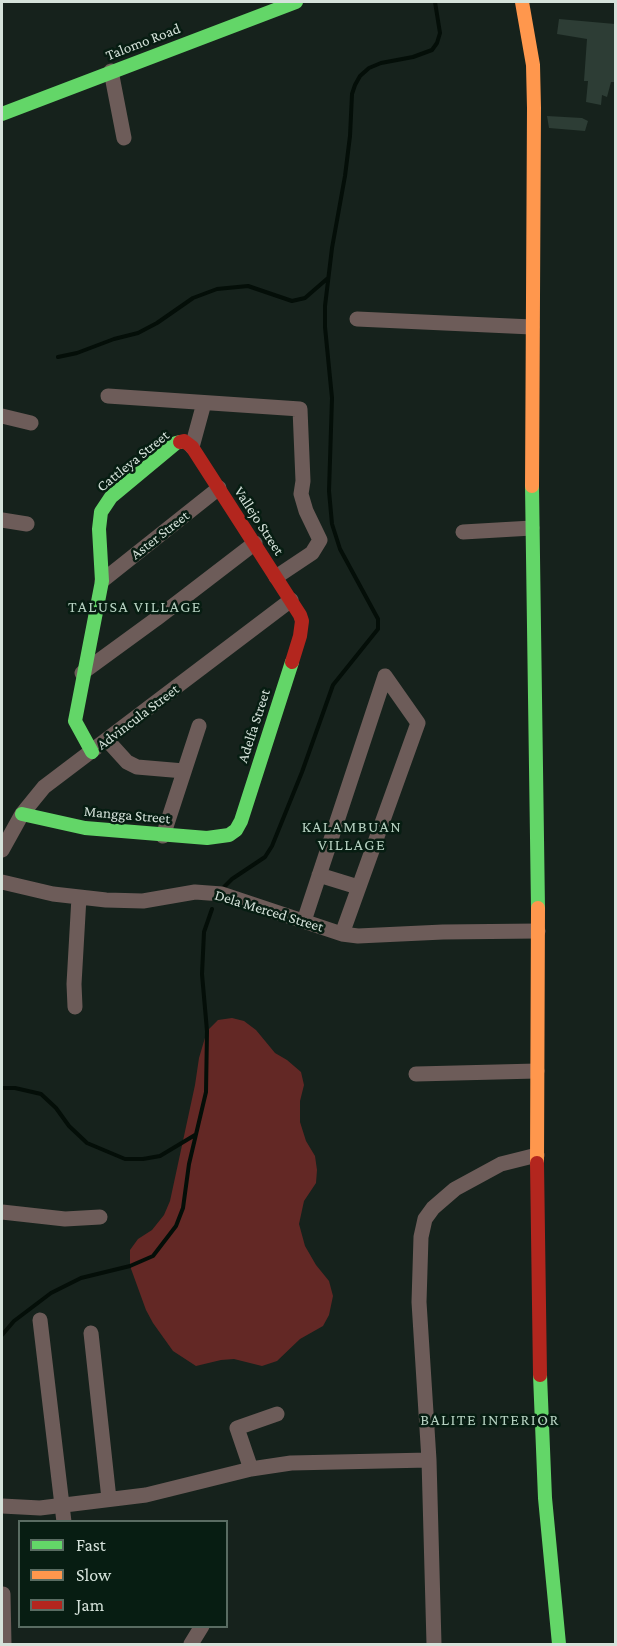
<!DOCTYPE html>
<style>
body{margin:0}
#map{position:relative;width:617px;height:1646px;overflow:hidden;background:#16221c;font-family:"Crimson Pro",serif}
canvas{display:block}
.frame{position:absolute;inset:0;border:3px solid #d5e2da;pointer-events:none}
.legend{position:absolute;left:18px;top:1520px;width:210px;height:108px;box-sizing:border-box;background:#071d12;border:2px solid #596c62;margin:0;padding:8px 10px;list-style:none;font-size:18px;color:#d5e2da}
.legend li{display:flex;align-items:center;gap:12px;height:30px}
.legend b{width:30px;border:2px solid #596c62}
</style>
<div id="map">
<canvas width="617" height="1646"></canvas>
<div class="frame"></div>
<ul class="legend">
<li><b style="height:8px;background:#63d668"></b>Fast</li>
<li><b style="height:8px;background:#ff974d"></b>Slow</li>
<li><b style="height:8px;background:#b3261e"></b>Jam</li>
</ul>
</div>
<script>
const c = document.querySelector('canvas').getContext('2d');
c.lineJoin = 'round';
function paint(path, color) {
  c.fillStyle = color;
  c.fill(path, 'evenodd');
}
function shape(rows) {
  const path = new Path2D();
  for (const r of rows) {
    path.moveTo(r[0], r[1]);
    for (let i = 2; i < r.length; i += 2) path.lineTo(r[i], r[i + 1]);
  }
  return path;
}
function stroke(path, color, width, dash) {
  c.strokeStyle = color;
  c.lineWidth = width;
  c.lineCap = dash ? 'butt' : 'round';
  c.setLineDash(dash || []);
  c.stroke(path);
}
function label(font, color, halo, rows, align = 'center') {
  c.font = font + ' "Crimson Pro",serif';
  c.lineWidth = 5;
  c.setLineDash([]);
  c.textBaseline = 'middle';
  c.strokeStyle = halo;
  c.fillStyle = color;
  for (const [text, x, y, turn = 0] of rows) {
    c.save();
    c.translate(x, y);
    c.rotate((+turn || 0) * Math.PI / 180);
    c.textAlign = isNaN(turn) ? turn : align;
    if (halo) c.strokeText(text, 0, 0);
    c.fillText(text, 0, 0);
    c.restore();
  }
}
const green = shape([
 [232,1018,244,1021,256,1030,275,1053,287,1060,301,1072,304,1085,300,1101,300,1122,306,1141,315,1156,317,1170,316,1183,304,1201,299,1224,305,1246,316,1265,329,1281,333,1296,329,1315,323,1326,300,1339,277,1361,262,1366,234,1359,221,1360,196,1366,173,1351,153,1323,146,1310,130,1266,130,1250,138,1239,152,1230,164,1215,170,1201,195,1085,199,1058,207,1031,218,1020]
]);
const stream = shape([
 [58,357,77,353,114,339,138,333,157,323,193,298,217,289,248,286,292,301,305,298,328,278],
 [223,888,232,879,265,857,272,846,302,772,333,685,378,629,378,619,340,549,332,524,329,491,332,398,325,327,325,306,332,248,345,176,350,136,352,94,355,85,360,76,369,68,381,63,413,57,432,50,437,43,440,33,435,2],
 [2,1088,15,1088,41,1094,56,1108,69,1126,87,1143,125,1159,143,1159,160,1156,195,1135],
 [2,1335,14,1321,51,1293,81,1278,130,1266,153,1256,176,1226,183,1208,189,1164,206,1092,207,1031,202,974,204,932,212,909]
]);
const building = shape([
 [559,19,615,24,615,82,611,82,607,97,602,95,601,105,586,102,588,81,584,81,587,39,557,34],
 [547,116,582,118,588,121,585,131,549,128]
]);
const street = shape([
 [111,71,124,138],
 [357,319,532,327],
 [108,396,300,409,303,481,301,494,306,511,320,540,312,553,276,577],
 [2,416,31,423],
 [192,447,204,403],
 [2,520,27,524],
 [463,532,532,528],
 [102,581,219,488],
 [82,673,156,619,255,543],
 [107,740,127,762,137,767,184,771],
 [163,836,199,726],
 [2,850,22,814,44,787,291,600],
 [319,875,358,887],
 [2,882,53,894,106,900,143,901,195,892,222,894,342,934,358,936,443,932,538,931],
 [304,921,385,676],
 [342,934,418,723,385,676],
 [75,1007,74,984,79,897],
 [416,1074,537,1071],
 [2,1212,65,1219,100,1217],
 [40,1320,64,1522],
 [91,1333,109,1499],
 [251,1469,237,1428,277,1414],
 [2,1506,40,1508,146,1495,251,1469,291,1463,429,1460],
 [3,1594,4,1644],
 [191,1644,202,1626],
 [434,1644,429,1460,419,1302,421,1237,425,1219,433,1208,455,1189,501,1164,537,1155]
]);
const fast = shape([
 [2,114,296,2],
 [532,486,538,908],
 [92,752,75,721,102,581,99,529,101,512,111,497,176,443,180,442],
 [22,814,85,828,207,838,229,835,236,830,241,821,292,662],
 [540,1375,545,1498,559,1644]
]);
const slow = shape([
 [522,2,533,65,534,108,532,486],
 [537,1163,538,908]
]);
const jam = shape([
 [180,442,184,441,192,447,300,615,302,621,300,636,292,662],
 [537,1163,540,1375]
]);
const streetNames = [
 ["Talomo Road",143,42,-21],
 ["Cattleya Street",133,461,-39],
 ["Vallejo Street",259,521,57],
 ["Aster Street",160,535,-38],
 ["Advincula Street",138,717,-37],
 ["Adelfa Street",254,726,-72],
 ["Mangga Street",127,815,5],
 ["Dela Merced Street",269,911,17]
];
const neighbourhoodNames = [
 ["TALUSA VILLAGE",135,607],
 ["KALAMBUAN",352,827],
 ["VILLAGE",352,845],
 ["BALITE INTERIOR",490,1420]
];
paint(green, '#632825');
stroke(stream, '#040e08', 4);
paint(building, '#2d3d35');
stroke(street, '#6d5c59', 15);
stroke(fast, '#63d668', 14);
stroke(slow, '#ff974d', 14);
stroke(jam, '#b3261e', 14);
label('15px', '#d5e2da', '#071d12', streetNames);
c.letterSpacing = '1.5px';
label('16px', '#b5d0c0', '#071d12', neighbourhoodNames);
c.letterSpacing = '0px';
</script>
